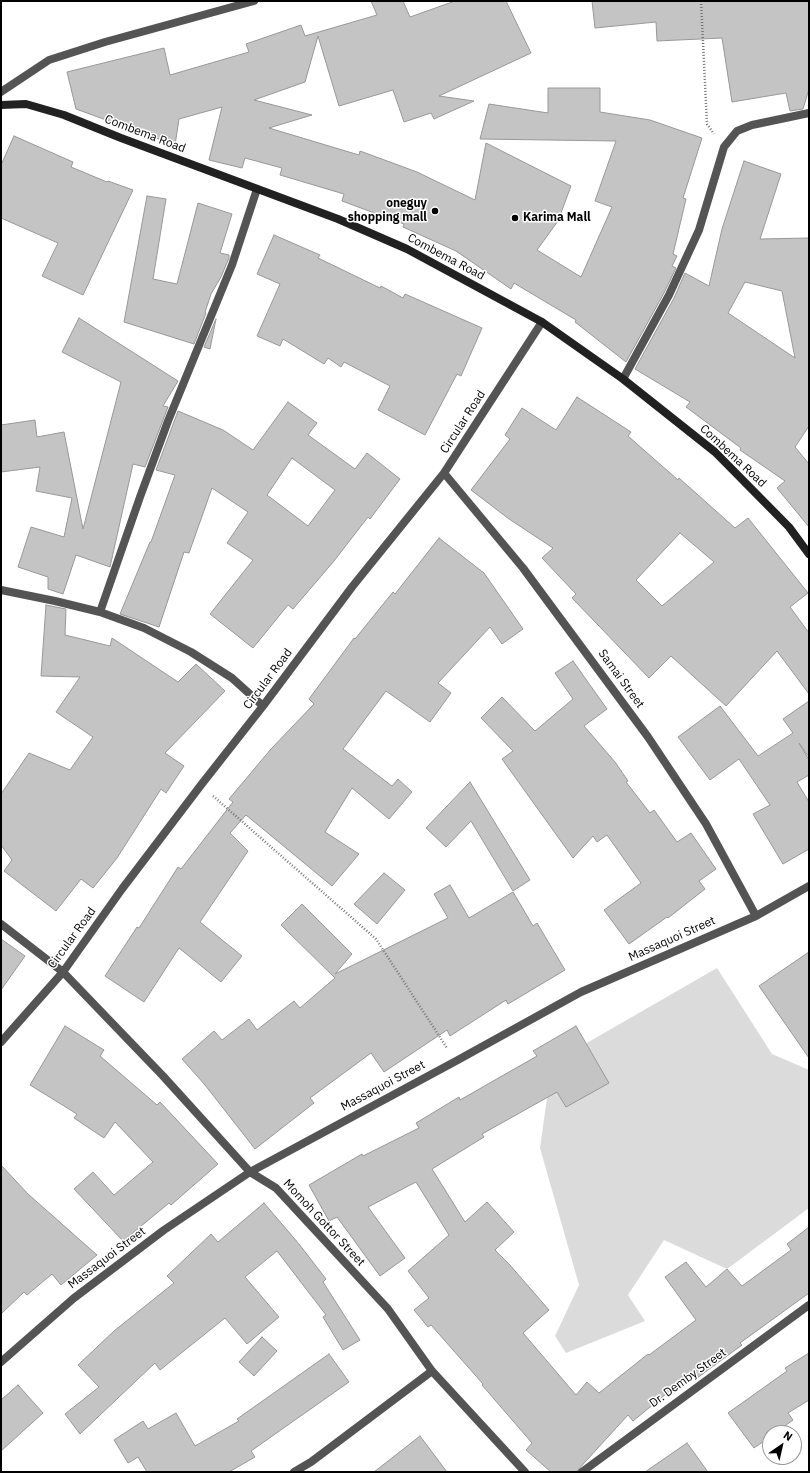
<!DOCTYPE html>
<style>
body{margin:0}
#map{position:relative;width:810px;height:1473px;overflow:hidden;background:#fff;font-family:"IBM Plex Sans",sans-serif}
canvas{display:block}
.frame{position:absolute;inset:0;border:2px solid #000;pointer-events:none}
.north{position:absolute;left:762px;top:1425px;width:40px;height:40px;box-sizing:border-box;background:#fff;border:1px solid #999;border-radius:50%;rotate:34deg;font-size:11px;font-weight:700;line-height:16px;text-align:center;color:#000}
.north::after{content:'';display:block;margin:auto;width:14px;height:18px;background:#000;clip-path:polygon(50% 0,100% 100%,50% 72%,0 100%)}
</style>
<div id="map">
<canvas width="810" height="1473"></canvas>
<div class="frame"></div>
<div class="north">N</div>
</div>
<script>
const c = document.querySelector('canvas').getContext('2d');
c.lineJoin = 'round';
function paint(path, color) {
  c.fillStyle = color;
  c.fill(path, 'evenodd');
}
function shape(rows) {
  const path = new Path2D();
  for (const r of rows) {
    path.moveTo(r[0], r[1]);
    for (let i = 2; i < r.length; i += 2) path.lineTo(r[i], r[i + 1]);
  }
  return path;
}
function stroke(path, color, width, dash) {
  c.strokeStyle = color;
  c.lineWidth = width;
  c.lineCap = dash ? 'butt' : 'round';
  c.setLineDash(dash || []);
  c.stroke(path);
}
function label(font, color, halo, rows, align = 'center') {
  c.font = font + ' "IBM Plex Sans",sans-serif';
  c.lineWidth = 3;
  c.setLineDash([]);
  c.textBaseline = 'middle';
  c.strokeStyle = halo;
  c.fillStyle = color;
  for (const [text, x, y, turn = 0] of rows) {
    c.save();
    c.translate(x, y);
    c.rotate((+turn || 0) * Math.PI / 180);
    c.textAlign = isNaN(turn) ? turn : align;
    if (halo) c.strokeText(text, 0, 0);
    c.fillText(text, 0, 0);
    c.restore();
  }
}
const green = shape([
 [717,968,772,1054,809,1070,809,1208,727,1269,664,1240,628,1295,645,1321,566,1353,555,1336,579,1285,540,1148,552,1063]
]);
const building = shape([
 [371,1,403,1,410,17,455,1,506,1,531,53,439,96,474,101,434,119,431,113,404,122,393,90,339,106,318,36,305,82,254,100,312,115,269,128,359,155,360,151,417,172,475,200,486,143,571,186,558,221,537,250,581,277,612,207,595,201,616,141,480,139,489,104,548,113,548,88,600,88,600,112,650,120,702,138,683,198,686,199,673,254,677,256,672,266,676,268,664,293,626,362,575,322,576,320,514,283,511,289,456,251,403,227,404,224,342,201,344,194,280,175,282,168,245,158,242,168,209,160,222,107,179,119,175,145,76,109,67,72,164,48,170,75,249,52,246,44,301,25,305,36,377,15,371,1],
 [592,1,809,1,809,89,803,109,790,111,786,93,732,102,722,38,657,41,656,22,595,28,592,1],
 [14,136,73,162,71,167,107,182,108,181,133,190,83,295,42,276,58,243,1,218,1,165,14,136],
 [744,161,781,174,760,239,809,238,809,426,795,447,809,464,809,527,777,488,785,481,740,450,741,448,686,407,690,402,635,369,674,298,685,273,709,286,722,229,744,161],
 [745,282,782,291,795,358,728,313,745,282],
 [147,196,166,199,153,279,177,284,198,203,232,214,220,253,229,255,229,258,221,277,211,294,205,312,206,313,194,344,124,322,147,196],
 [274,235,320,255,318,258,380,288,381,286,403,298,405,294,482,328,461,376,457,374,425,435,378,410,390,386,344,362,341,367,328,358,324,364,283,339,280,346,257,336,280,284,257,274,274,235],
 [79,318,178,381,163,406,168,407,145,467,133,464,110,567,76,555,63,594,48,589,48,577,18,567,31,527,64,537,72,498,36,491,40,467,1,472,1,425,35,420,37,437,64,432,83,529,121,382,62,352,79,318],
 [216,319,210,349,204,347,216,319],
 [577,397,631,432,628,436,678,480,679,478,735,528,748,518,808,593,790,607,809,633,809,694,777,651,726,706,671,656,649,678,572,598,576,594,542,558,553,548,509,519,471,490,510,439,505,435,522,408,556,430,577,397],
 [680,533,714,562,662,606,636,580,680,533],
 [288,402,317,423,308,435,355,469,367,453,400,479,370,519,368,517,334,561,293,609,288,605,253,648,210,614,253,560,227,543,248,512,212,488,189,553,184,552,159,627,120,614,150,542,151,542,175,475,156,470,178,411,223,430,253,450,288,402],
 [292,458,335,490,308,526,267,495,292,458],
 [439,538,484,573,523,629,502,644,490,627,438,683,451,693,430,722,386,691,343,749,392,786,398,779,412,792,389,819,352,788,325,832,359,854,332,886,246,815,230,833,248,851,200,922,242,956,221,982,179,948,144,1002,105,976,137,927,139,928,178,867,181,869,233,802,229,799,271,749,314,704,309,699,354,638,355,639,393,592,395,594,439,538],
 [46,605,66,609,65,635,110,646,112,638,178,682,196,664,225,691,165,753,184,766,166,793,161,789,117,858,93,888,81,879,56,911,4,871,12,860,1,845,1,794,29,753,70,770,93,737,56,712,80,677,41,676,46,605],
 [573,661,607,709,584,726,615,762,628,781,626,782,650,813,654,810,677,842,691,833,716,869,699,881,705,889,668,918,667,917,629,944,604,910,641,883,607,835,597,842,593,836,573,858,502,759,513,751,481,718,502,697,535,731,573,699,555,673,573,661],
 [809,701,809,757,799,743,809,760,809,775,797,782,809,802,809,849,783,864,753,814,770,805,739,759,710,780,678,737,720,706,758,756,793,733,783,719,809,701],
 [470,782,530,880,513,891,471,821,446,847,426,828,470,782],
 [384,873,405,890,377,924,354,904,384,873],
 [450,885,469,918,513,892,533,926,537,923,565,970,508,1004,506,1000,450,1036,447,1030,384,1072,371,1053,310,1098,314,1103,255,1149,205,1085,182,1059,214,1031,222,1040,249,1019,257,1030,294,1001,300,1008,335,978,281,925,302,904,352,954,335,974,448,918,434,894,450,885],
 [1,939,25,956,1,990,1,939],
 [809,952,809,1058,759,986,809,952],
 [65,1026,104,1050,100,1056,157,1105,160,1102,218,1164,171,1205,169,1203,123,1241,74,1189,93,1172,114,1195,153,1162,115,1122,104,1138,74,1118,77,1114,30,1085,65,1026],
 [576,1026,609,1083,566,1107,557,1092,482,1134,484,1137,432,1169,465,1222,487,1202,514,1232,495,1250,509,1264,549,1310,523,1333,576,1395,587,1382,599,1393,648,1354,649,1355,696,1320,665,1277,686,1262,706,1287,727,1269,742,1286,791,1250,787,1244,809,1227,809,1293,740,1343,742,1345,697,1378,693,1372,633,1421,628,1415,576,1472,551,1472,526,1450,532,1443,482,1385,483,1384,431,1325,428,1327,414,1310,429,1298,408,1271,449,1235,416,1182,368,1207,405,1258,380,1276,337,1217,329,1221,309,1185,362,1154,363,1156,419,1128,416,1123,459,1097,460,1100,537,1056,533,1051,576,1026],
 [1,1165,28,1194,97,1255,61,1285,52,1274,27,1295,24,1292,1,1314,1,1165],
 [264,1203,299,1244,326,1279,323,1282,360,1340,343,1350,323,1317,326,1315,277,1251,245,1277,279,1317,247,1344,225,1318,160,1370,155,1363,80,1434,65,1414,99,1387,78,1365,114,1331,174,1283,167,1276,211,1234,218,1242,264,1203],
 [262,1337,277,1351,254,1376,239,1362,262,1337],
 [809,1353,809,1400,788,1413,793,1420,775,1433,770,1433,770,1437,754,1448,728,1413,787,1371,785,1368,809,1353],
 [329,1354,349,1382,251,1451,255,1457,229,1472,147,1472,138,1457,128,1463,114,1440,143,1421,148,1429,176,1413,195,1446,239,1421,237,1419,329,1354],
 [18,1385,43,1413,1,1451,1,1400,18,1385],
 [420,1436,447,1472,374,1472,420,1436],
 [687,1443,708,1472,645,1472,687,1443]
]);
const path = shape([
 [701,1,707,124,714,134],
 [213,796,376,939,447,1048]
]);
const lane = shape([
 [1,92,49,60,105,42,254,1]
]);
const street = shape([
 [623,379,669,295,699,230,724,147,737,131,752,125,809,113],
 [444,473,523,568,648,737,706,824,756,916],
 [1,590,55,601,100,612,144,628,191,652,232,678,263,706],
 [100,612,140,497,168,421,232,265,257,189],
 [1,924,63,972,163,1076,250,1172,276,1188,388,1309,432,1371,525,1472],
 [1,1042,63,972,122,889,201,785,263,706,352,587,444,473,542,322],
 [1,1362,74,1298,164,1230,250,1172,456,1061,581,992,756,916,809,886],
 [294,1472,311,1462,432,1371],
 [582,1472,809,1305]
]);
const secondary = shape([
 [1,105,26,104,64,115,121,138,338,219,407,249,542,322,623,379,715,452,789,527,809,554]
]);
const markers = [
 [435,211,4,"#000"],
 [515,218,4,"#000"]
];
const streetNames = [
 ["Combema Road",145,134,21],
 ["Combema Road",446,257,28],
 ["Circular Road",463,422,-57],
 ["Combema Road",733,456,43],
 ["Circular Road",268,679,-53],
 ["Samai Street",621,679,54],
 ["Circular Road",72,938,-54],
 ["Massaquoi Street",672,939,-24],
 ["Massaquoi Street",383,1086,-28],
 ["Momoh Gottor Street",324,1223,47],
 ["Massaquoi Street",107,1258,-37],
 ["Dr. Demby Street",688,1378,-36]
];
const poiNames = [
 ["oneguy",427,204],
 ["shopping mall",427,218],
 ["Karima Mall",523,218,"left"]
];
paint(green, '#dbdbdb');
paint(building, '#c4c4c4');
stroke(building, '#989898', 1);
stroke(path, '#767676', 2.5, [1, 2]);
stroke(lane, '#545454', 8);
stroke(street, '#545454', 8);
stroke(secondary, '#212121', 8);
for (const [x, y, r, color] of markers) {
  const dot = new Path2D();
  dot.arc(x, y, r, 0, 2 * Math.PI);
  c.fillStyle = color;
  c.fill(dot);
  stroke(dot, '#fff', 1.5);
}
label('12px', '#000', '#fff', streetNames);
label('bold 12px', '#000', '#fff', poiNames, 'right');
</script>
